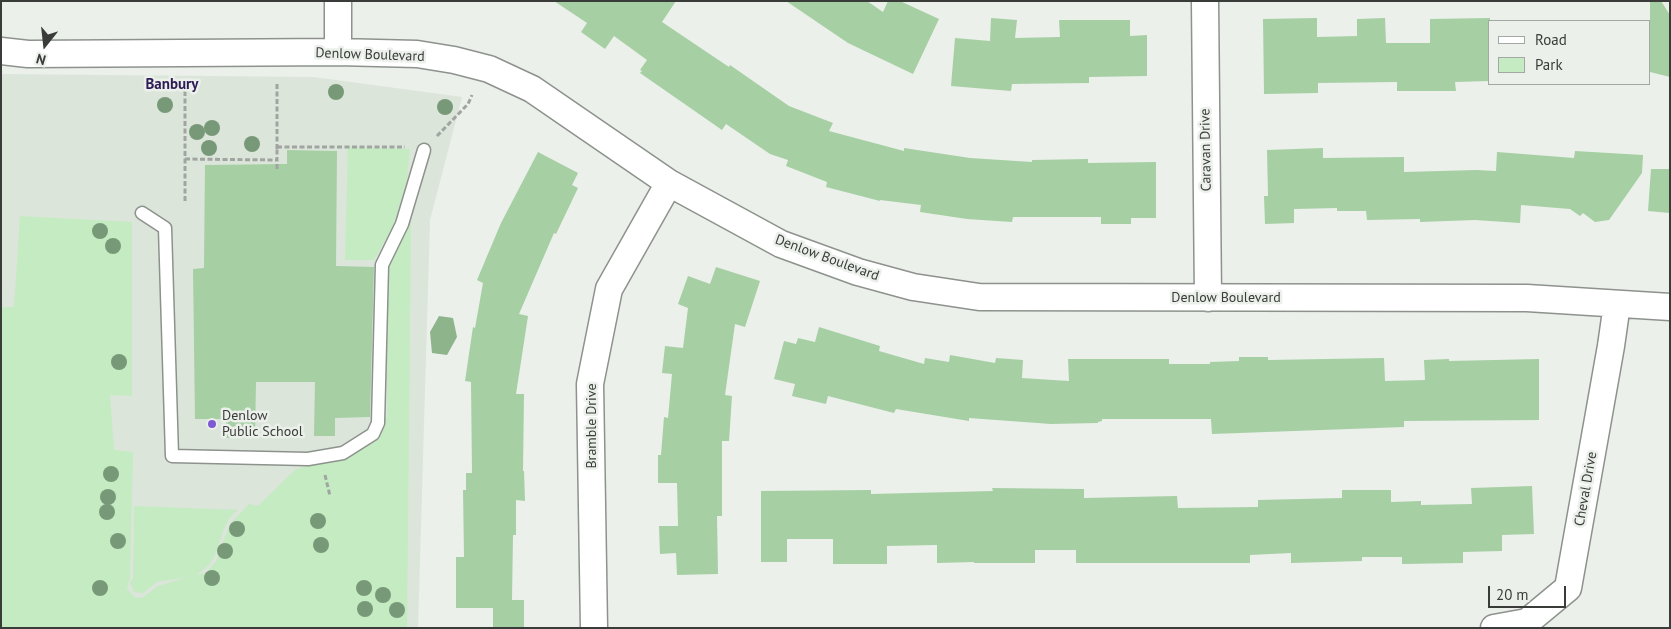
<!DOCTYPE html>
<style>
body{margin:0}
#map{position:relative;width:1671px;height:629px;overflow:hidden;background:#ebf0ea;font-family:"PT Sans",sans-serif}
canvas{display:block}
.frame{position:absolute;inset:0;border:2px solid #3a3c3a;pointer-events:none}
.legend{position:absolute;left:1488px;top:20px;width:162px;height:65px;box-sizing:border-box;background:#ebf0ea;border:1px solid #a4a8a4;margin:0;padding:6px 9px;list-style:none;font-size:15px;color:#3a3c3a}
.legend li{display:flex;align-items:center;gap:10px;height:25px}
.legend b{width:25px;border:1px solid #a4a8a4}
.north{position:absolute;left:20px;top:20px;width:50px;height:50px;-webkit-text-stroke:4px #ebf0ea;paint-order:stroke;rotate:196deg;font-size:14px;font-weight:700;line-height:20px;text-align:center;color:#3a3c3a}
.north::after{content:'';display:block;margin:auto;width:18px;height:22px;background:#3a3c3a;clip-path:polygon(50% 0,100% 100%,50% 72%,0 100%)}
.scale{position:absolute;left:1488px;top:586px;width:78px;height:22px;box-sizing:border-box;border:2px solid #3a3c3a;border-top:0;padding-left:6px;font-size:15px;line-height:18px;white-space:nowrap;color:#3a3c3a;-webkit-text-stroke:4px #ebf0ea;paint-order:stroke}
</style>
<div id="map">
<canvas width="1671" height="629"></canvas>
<div class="frame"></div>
<ul class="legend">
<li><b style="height:6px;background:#fff"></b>Road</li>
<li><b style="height:14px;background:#c5ebc3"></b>Park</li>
</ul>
<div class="north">N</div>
<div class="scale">20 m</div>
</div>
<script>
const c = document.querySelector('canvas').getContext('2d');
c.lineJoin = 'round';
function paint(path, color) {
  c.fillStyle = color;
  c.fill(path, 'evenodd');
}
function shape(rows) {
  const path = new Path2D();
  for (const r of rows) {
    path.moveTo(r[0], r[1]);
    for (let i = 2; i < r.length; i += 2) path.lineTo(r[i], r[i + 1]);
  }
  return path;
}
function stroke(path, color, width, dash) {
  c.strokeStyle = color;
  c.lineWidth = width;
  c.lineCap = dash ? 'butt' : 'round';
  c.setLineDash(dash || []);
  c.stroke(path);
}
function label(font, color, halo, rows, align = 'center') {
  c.font = font + ' "PT Sans",sans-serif';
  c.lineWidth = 5;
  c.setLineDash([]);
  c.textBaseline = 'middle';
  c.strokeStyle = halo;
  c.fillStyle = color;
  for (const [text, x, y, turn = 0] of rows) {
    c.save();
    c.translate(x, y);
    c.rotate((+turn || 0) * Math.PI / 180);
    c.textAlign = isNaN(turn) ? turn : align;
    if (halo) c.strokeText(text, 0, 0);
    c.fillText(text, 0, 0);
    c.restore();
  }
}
const built = shape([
 [1,74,314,77,462,97,430,220,418,628,1,628]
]);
const green = shape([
 [348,147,410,149,407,179,401,200,393,227,374,260,345,260],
 [20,216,132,222,132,396,110,395,114,450,133,452,130,577,127,588,134,597,142,598,158,586,187,577,157,582,143,593,134,592,130,583,133,578,134,506,238,510,230,517,225,526,214,557,208,566,196,575,206,573,216,561,230,524,249,504,258,506,295,470,374,439,387,416,387,260,411,219,407,628,1,628,1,307,14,307]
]);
const water = shape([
 [439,316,453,318,457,337,447,355,432,353,430,332]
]);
const building = shape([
 [554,1,676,1,662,22,729,67,730,65,789,106,833,123,829,131,904,151,904,148,970,158,1032,162,1032,160,1088,159,1088,163,1156,162,1156,218,1131,218,1131,224,1101,224,1101,217,1013,217,1012,222,967,219,920,212,921,205,880,200,880,201,826,187,827,182,786,166,788,160,770,154,726,124,722,130,640,73,642,71,640,70,647,60,614,36,605,49,581,32,587,23],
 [786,1,867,1,883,12,888,1,900,1,939,19,913,74,848,43],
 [1650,1,1661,1,1670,15,1670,77,1650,72],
 [991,18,1017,20,1015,38,1060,37,1059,20,1130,20,1130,36,1147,35,1147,76,1089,77,1089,83,1012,84,1011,91,951,86,955,38,990,41],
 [1317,18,1317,37,1357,36,1357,19,1385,18,1386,43,1430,43,1430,19,1490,18,1490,81,1455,82,1456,91,1397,91,1397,82,1318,83,1318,93,1264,94,1263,19],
 [1323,148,1323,158,1404,157,1404,172,1476,170,1496,171,1497,152,1574,158,1575,151,1643,155,1642,173,1609,220,1595,222,1583,213,1580,216,1570,209,1521,205,1520,223,1475,220,1420,222,1420,219,1367,220,1366,211,1337,211,1337,208,1294,209,1294,223,1265,224,1264,196,1268,196,1267,150],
 [287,150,337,151,336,266,374,267,370,417,335,418,335,436,314,436,315,382,256,382,255,437,226,438,226,419,195,419,193,269,204,268,205,165,287,164],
 [538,152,578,173,572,185,578,188,556,234,554,233,519,314,528,316,516,394,524,394,523,471,524,471,525,501,516,500,516,535,513,535,512,600,524,600,524,628,493,628,493,608,456,608,456,557,464,557,463,490,466,490,466,473,472,473,471,382,465,381,473,327,475,328,483,283,477,280,501,223],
 [1651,169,1670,169,1670,213,1648,211],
 [716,267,760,281,745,327,735,324,725,395,732,396,729,441,722,441,722,516,717,516,718,574,677,575,676,553,660,554,659,526,678,526,677,483,658,483,658,455,661,455,664,417,668,418,672,374,662,373,665,346,683,348,688,308,678,304,688,276,710,284],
 [819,327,880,346,879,351,924,364,925,358,949,362,950,355,995,363,996,358,1023,360,1022,378,1069,381,1068,359,1169,359,1169,364,1210,364,1210,362,1239,361,1239,357,1268,357,1268,360,1384,358,1385,381,1425,380,1424,360,1449,359,1449,361,1539,359,1539,420,1404,421,1404,427,1212,434,1211,419,1102,419,1102,421,1098,422,1098,423,1051,424,969,418,969,421,896,409,894,413,828,396,826,404,792,396,795,384,774,379,784,341,796,344,798,338,815,342],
 [1532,486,1534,534,1502,535,1502,551,1463,552,1463,563,1402,564,1402,557,1362,557,1362,561,1291,563,1291,553,1250,555,1250,563,1076,563,1076,550,1035,550,1035,563,974,563,974,562,937,563,937,545,887,546,887,564,833,564,833,539,787,539,787,562,761,562,761,491,871,490,871,494,993,491,992,488,1084,489,1084,498,1177,496,1178,508,1258,507,1258,500,1342,498,1342,490,1391,490,1391,502,1421,501,1421,505,1472,504,1471,488]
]);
const path = shape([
 [277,84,277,149],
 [437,136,468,104,472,95],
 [185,159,277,160,277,147,405,147],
 [277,169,277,160],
 [185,201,185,84],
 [325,475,330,496]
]);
const service = shape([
 [142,213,165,228,172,456,308,459,343,453,373,434,378,423,382,265,402,224,424,150]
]);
const minor = shape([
 [1205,1,1208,298],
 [1,51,28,54,338,52,417,54,454,60,489,69,532,89,669,183,781,244,858,272,913,287,979,297,1527,298,1670,307],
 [338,52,338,1],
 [594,628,590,384,609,289,669,183],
 [1494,628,1527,622,1568,588,1611,346,1617,304]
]);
const trees = [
 [336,92],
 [165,105],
 [445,107],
 [212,128],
 [197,132],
 [252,144],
 [209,148],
 [100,231],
 [113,246],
 [119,362],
 [111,474],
 [108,497],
 [107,512],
 [318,521],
 [237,529],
 [118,541],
 [321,545],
 [225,551],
 [212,578],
 [100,588],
 [364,588],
 [383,595],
 [365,609],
 [397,610]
];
const markers = [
 [212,424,5,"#7d5ad4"]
];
const streetNames = [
 ["Denlow Boulevard",370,55,2],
 ["Caravan Drive",1206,150,-91],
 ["Denlow Boulevard",827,258,20],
 ["Denlow Boulevard",1226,298],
 ["Bramble Drive",592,426,-90],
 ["Cheval Drive",1586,489,-80]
];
const poiNames = [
 ["Denlow",222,416],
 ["Public School",222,432]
];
const neighbourhoodNames = [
 ["Banbury",172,85]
];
paint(built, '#dbe5da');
paint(green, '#c5ebc3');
paint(water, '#8db48b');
paint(building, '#a6cfa4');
stroke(service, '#8d928d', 15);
stroke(minor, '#8d928d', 29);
stroke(path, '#a1a5a1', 3, [5, 2.5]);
stroke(service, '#fff', 12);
stroke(minor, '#fff', 26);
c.fillStyle = '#789978';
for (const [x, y] of trees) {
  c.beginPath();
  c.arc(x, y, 8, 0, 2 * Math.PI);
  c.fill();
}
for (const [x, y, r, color] of markers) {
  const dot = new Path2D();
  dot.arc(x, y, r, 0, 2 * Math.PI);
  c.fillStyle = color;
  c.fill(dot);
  stroke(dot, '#ebf0ea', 2);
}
label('14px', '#3a3c3a', '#ebf0ea', streetNames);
label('14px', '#3a3c3a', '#ebf0ea', poiNames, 'left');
label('bold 15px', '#2d1b55', '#ebf0ea', neighbourhoodNames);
</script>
